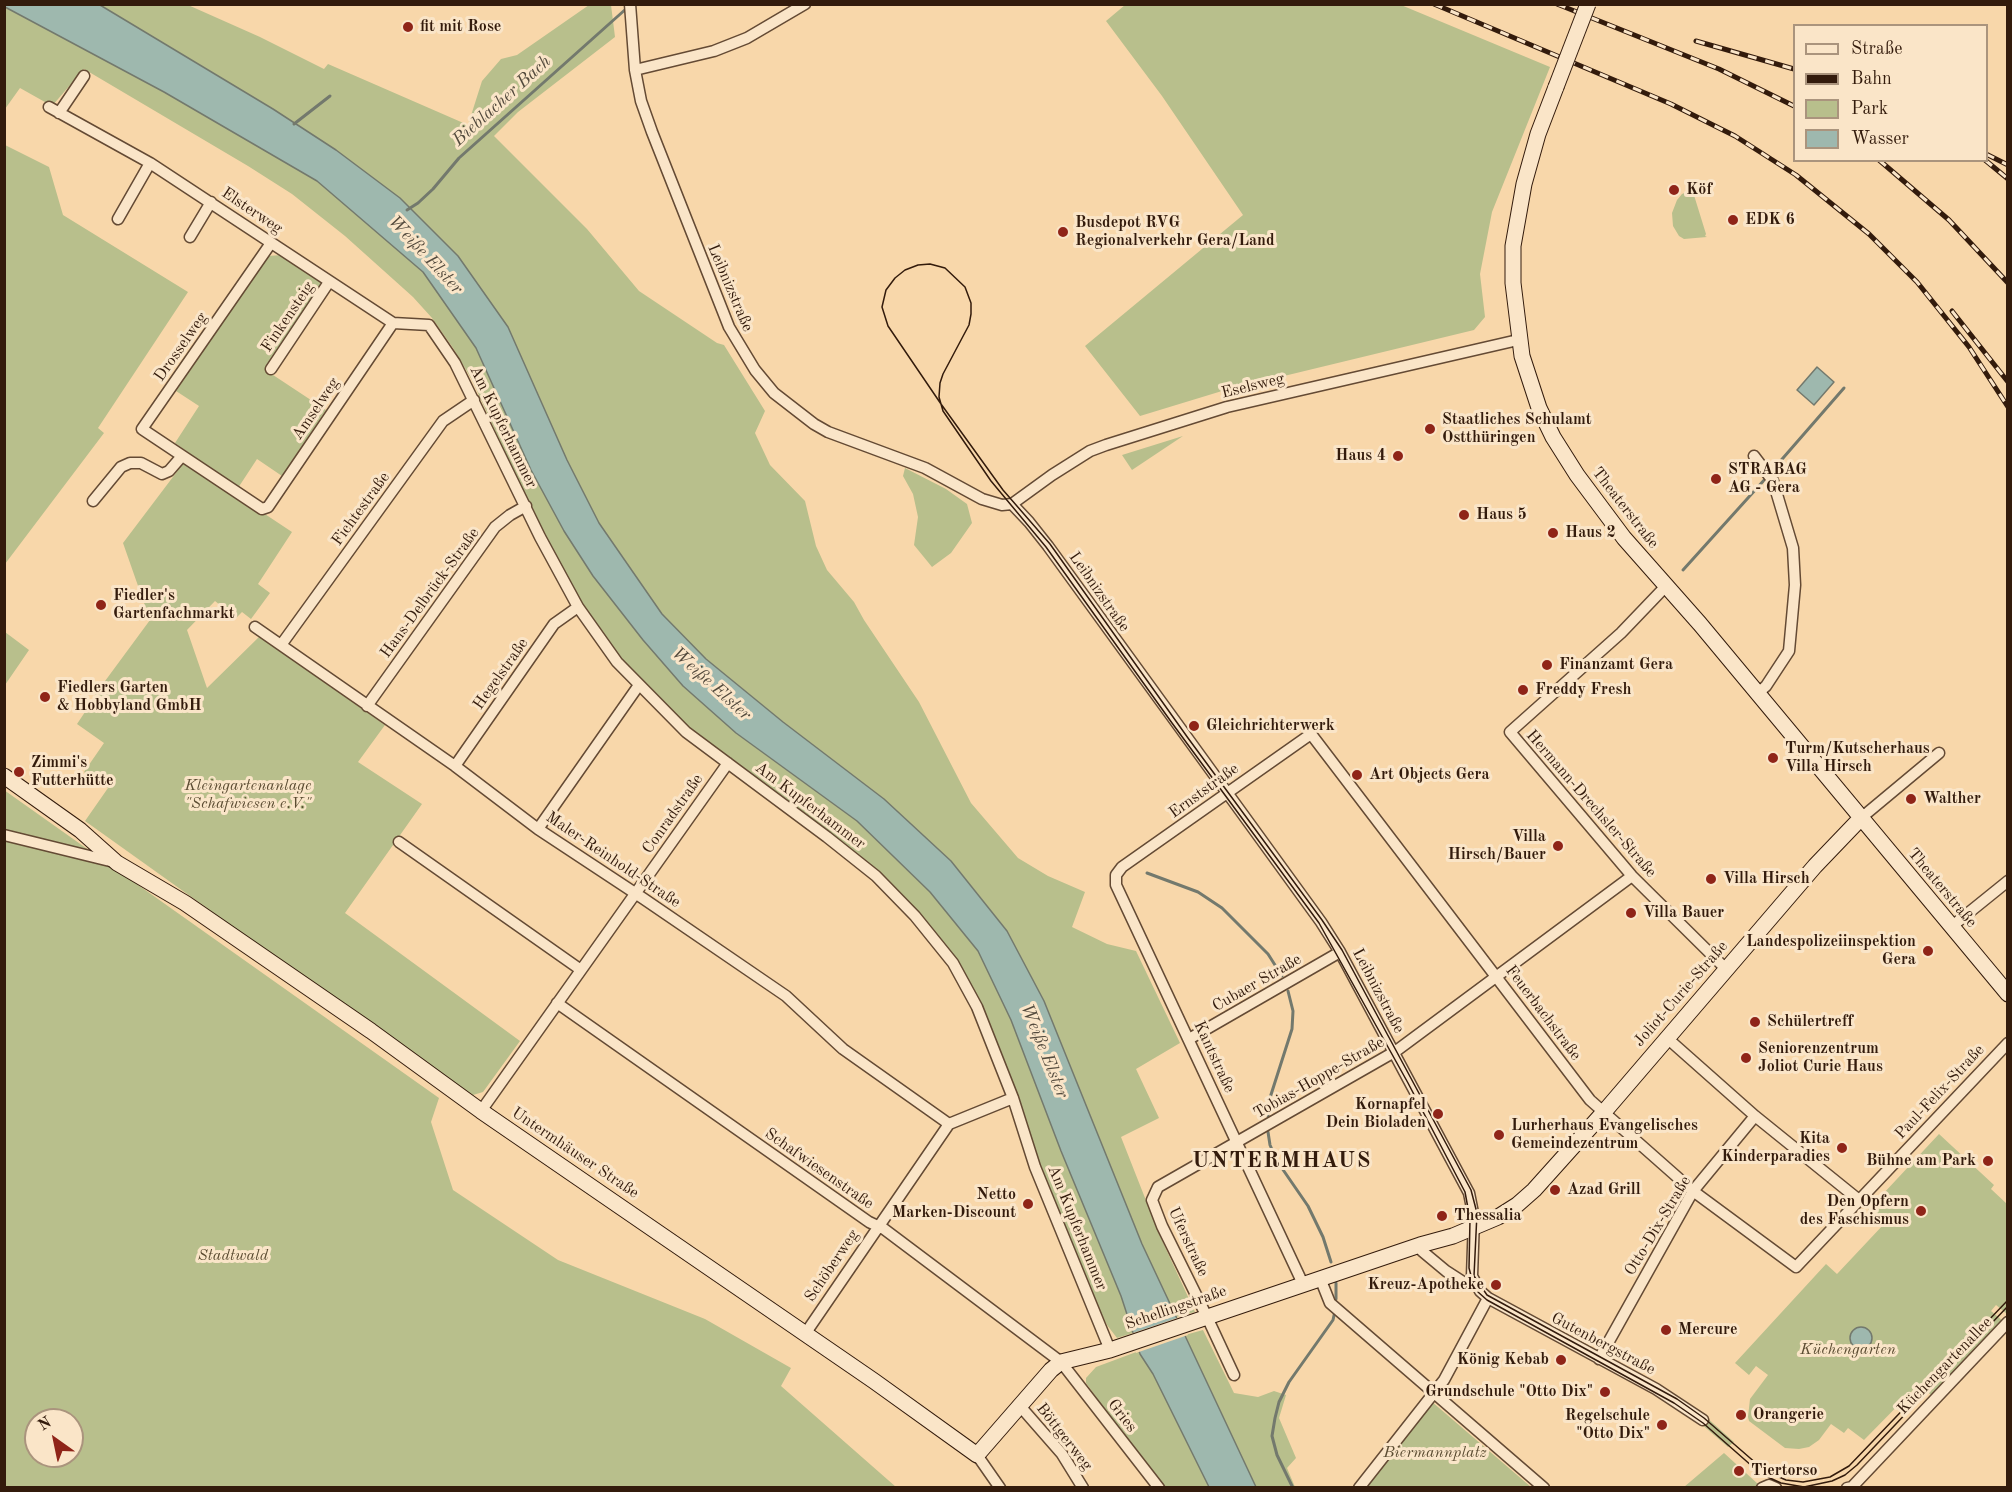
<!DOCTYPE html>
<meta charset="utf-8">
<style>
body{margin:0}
#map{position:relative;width:2012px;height:1492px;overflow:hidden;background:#f8d7aa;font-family:"Old Standard TT",serif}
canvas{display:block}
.frame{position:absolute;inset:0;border:6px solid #331b0c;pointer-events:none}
.legend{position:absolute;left:1793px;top:24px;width:195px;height:138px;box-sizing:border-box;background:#fae5c8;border:2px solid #aa947d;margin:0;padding:8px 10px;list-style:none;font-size:18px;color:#331b0c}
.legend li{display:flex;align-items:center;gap:12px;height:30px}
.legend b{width:30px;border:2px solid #aa947d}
.north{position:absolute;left:24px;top:1408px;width:60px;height:60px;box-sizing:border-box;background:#fae5c8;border:2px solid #aa947d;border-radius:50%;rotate:327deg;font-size:16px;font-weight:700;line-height:24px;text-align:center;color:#331b0c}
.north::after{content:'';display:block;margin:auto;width:21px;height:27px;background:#8f2418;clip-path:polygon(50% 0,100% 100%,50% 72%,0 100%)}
</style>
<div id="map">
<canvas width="2012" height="1492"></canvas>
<div class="frame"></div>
<ul class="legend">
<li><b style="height:8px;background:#fae5c8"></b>Straße</li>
<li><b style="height:8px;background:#331b0c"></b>Bahn</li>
<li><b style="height:16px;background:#b8bf8c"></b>Park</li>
<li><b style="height:16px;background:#9eb8ae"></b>Wasser</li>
</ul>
<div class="north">N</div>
</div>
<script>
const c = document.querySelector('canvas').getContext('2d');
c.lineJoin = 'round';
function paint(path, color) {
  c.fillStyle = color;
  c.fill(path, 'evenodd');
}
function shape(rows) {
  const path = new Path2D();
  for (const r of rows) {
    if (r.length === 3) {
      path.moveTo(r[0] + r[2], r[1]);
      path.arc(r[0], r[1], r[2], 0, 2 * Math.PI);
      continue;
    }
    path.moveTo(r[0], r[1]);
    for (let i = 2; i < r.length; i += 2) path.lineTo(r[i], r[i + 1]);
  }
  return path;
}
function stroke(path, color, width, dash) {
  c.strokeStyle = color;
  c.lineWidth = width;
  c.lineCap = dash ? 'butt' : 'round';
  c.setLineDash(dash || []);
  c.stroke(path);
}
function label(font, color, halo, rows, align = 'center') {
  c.font = font + ' "Old Standard TT",serif';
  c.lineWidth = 6;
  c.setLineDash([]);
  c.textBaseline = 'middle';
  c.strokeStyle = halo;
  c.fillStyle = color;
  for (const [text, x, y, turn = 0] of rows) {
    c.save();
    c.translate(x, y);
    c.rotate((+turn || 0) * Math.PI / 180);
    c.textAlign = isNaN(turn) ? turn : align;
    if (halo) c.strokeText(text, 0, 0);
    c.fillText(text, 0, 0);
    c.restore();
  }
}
const green = shape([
 [100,5,188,5,260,37,324,69,328,64,468,125,482,81,501,59,517,55,589,5,611,5,615,37,518,112,494,136,587,229,639,291,717,343,724,345,765,411,755,433,770,465,805,501,816,546,827,570,854,602,864,620,919,702,971,803,1018,858,1048,876,1085,892,1072,927,1107,944,1136,951,1180,1043,1136,1069,1159,1118,1121,1137,1160,1236,1195,1312,1176,1317,1142,1244,1044,1001,1007,931,951,861,884,799,783,722,706,659,662,614,599,523,567,460,336,150,273,109],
 [1125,5,1401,5,1550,67,1492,212,1480,274,1485,317,1474,330,1222,391,1140,416,1085,346,1243,215,1162,96,1106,21],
 [5,7,164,92,317,181,423,272,476,348,531,470,564,531,593,576,643,640,683,686,736,733,857,821,930,892,978,951,1011,1020,1061,1151,1121,1296,1133,1333,1117,1338,1107,1325,1094,1299,1039,1167,987,1020,910,906,676,717,645,686,617,654,574,591,516,476,472,380,453,348,432,318,413,297,345,236,292,194,248,166,84,69,52,106,20,88,5,109],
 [5,145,49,167,63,215,188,292,98,428,104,433,5,564],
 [1687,192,1693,192,1706,234,1705,236,1707,237,1684,239,1679,236,1673,226,1672,213,1677,200,1682,194],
 [282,255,324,283,267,371,326,410,282,476,257,459,238,488,175,443,199,406,176,391,268,256],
 [1183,436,1132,470,1122,455],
 [185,461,292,532,258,584,270,593,251,619,242,612,236,618,215,601,187,630,207,688,260,636,385,725,358,762,422,804,345,913,520,1041,483,1092,473,1095,344,1006,85,821,108,788,84,772,104,743,77,724,95,697,94,696,150,620,123,543],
 [905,468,946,489,967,504,972,523,951,553,932,567,914,545,918,517,913,494,903,476],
 [5,632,29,650,5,685],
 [4,790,439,1098,431,1122,453,1190,558,1260,705,1319,791,1368,781,1386,896,1487,5,1487],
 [36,1420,72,1420,72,1456,36,1456],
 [1939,1134,1994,1185,1991,1189,2007,1204,2007,1314,1996,1305,1991,1311,2003,1321,1932,1396,1919,1384,1864,1440,1848,1428,1844,1433,1831,1424,1819,1440,1809,1447,1799,1449,1785,1448,1749,1421,1748,1417,1750,1399,1768,1375,1756,1366,1749,1375,1735,1363,1826,1264,1837,1274,1884,1224,1868,1210],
 [1203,1330,1234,1393,1258,1397,1274,1391,1286,1395,1279,1418,1296,1458,1287,1468,1295,1487,1256,1487,1185,1335],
 [1139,1351,1153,1374,1209,1487,1165,1487,1137,1454,1086,1383,1086,1378,1096,1367],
 [1431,1401,1531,1487,1363,1488],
 [1705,1416,1734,1442,1728,1447,1700,1423],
 [1724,1453,1758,1484,1755,1487,1684,1487]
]);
const water = shape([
 [4,5,100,5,273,109,336,150,400,198,458,256,508,327,567,460,599,523,662,614,706,659,783,722,884,799,951,861,1007,931,1044,1001,1142,1244,1256,1487,1209,1487,1153,1374,1140,1354,1121,1296,1061,1151,1011,1020,978,951,930,892,857,821,736,733,683,686,643,640,593,576,564,531,531,470,476,348,423,272,317,181,164,92,5,7,4,5],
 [1817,367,1834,382,1814,405,1797,390,1817,367],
 [1861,1338,11]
]);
const pier = shape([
 [1180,1317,1188,1335,1136,1353,1130,1334]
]);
const stream = shape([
 [294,124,330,96],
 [407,210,418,203,433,189,459,158,627,8],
 [1770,473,1844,388],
 [1683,570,1766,478],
 [1147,873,1198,892,1222,908,1268,954,1282,976],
 [1268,1116,1268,1104,1292,1029,1293,1011,1288,991],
 [1268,1132,1270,1145,1277,1161,1308,1206,1323,1237,1331,1262],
 [1336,1283,1336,1299],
 [1293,1488,1277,1455,1272,1436,1275,1418,1279,1402,1289,1382,1333,1320,1335,1311]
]);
const minor = shape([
 [630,4,635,70,641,101,652,132,729,327,755,370,774,393,814,424,828,432,925,468,982,499,1002,505,1012,504,1029,522,1048,546,1321,922,1340,952,1469,1193,1474,1218,1472,1276,1480,1291,1488,1298,1656,1389,1703,1420],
 [635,70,714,51,747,38,805,4],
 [49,107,150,163,393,323,429,325,455,363,540,537,578,607,617,662,686,732,827,837,876,876,915,916,953,963,977,1007,1013,1098,1035,1167,1110,1350],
 [59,113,84,76],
 [118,219,150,163],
 [190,237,211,202],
 [271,243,142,429,262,509,268,507,393,323],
 [271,369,329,282],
 [1754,456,1773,481,1793,548,1795,585,1789,651,1766,686,1758,693],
 [93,501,121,467,130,463,141,463,162,474,169,471,182,456],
 [1012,504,1052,475,1090,451,1106,445,1227,407,1518,340],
 [1666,586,1621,633,1510,732,1632,876,1726,969],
 [255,627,455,766,538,829,644,899,786,996,843,1049,949,1124],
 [281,645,443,421,474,400],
 [367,706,495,527,510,515,526,506],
 [455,766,554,624,578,607],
 [1861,818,1939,753],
 [538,829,639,685],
 [4,835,114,862],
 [399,842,581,970],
 [1951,927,2008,881],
 [557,1003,869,1222,884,1229,1061,1362,1159,1488],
 [1667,1038,1755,1116,1859,1200],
 [1189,1039,1340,952],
 [481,1111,728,763],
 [1420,1245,1422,1251,1446,1271,1463,1282,1475,1283],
 [1320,1278,1330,1303,1544,1488],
 [1303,1284,1116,885,1116,875,1122,867,1311,734,1590,1100,1693,1191,1796,1267,2008,1043],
 [805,1334,949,1124,1013,1098],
 [1599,1359,1693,1191,1755,1116],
 [1234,1375,1207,1317,1162,1226,1152,1200,1158,1187,1396,1051,1632,876],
 [1020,1406,1062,1454,1083,1488],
 [977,1455,1000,1488],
 [1359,1488,1444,1380,1488,1298],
 [1762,1488,1769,1485,1776,1488],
 [1847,1488,1852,1487,2008,1322]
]);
const secondary = shape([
 [1556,87,1538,134,1524,184,1513,246,1513,283,1522,356,1539,408,1553,437,1577,475,1624,538,1700,624,2008,994],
 [4,776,80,830,117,863,185,903,371,1031,481,1111,874,1381,977,1455,1051,1370,1061,1362,1110,1350,1420,1245,1453,1236,1498,1217,1517,1205,1534,1190,1604,1112,1815,866,1861,818]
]);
const tram = shape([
 [2008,1300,1849,1466,1830,1477,1803,1482,1786,1480,1765,1471,1704,1418,1677,1399,1487,1295,1474,1276,1477,1213,1471,1190,1342,950,1322,920,1188,738,1050,544,1003,490,941,404,888,326,882,307,886,290,895,278,905,270,918,265,930,264,945,268,965,287,971,303,971,314,969,325,943,374,940,383,939,397,943,411,991,481,1046,547,1172,723,1319,923,1408,1083,1465,1192,1470,1219,1469,1268,1473,1283,1478,1292,1487,1300,1674,1403,1703,1423,1761,1474,1781,1483,1804,1487,1832,1481,1845,1475,1857,1465,2008,1306]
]);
const rail = shape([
 [1434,4,1671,104,1735,136,1796,175,1869,234,1917,282,1969,347,2008,407],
 [1557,4,1719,69,1794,106],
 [1696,41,1794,69],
 [1986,154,2008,165],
 [1879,160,1949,220,2008,283],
 [1985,160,2008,179],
 [1952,311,2008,382]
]);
const secondaryBridge = shape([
 [1556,87,1588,4]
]);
const markers = [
 [408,27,6,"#8f2418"],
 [1674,190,6,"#8f2418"],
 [1733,220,6,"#8f2418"],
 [1063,232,6,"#8f2418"],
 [1430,429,6,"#8f2418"],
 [1398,456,6,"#8f2418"],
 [1716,479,6,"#8f2418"],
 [1464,515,6,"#8f2418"],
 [1553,533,6,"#8f2418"],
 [101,605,6,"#8f2418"],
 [1547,665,6,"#8f2418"],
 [1523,690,6,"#8f2418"],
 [45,697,6,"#8f2418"],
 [1194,726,6,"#8f2418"],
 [1773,758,6,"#8f2418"],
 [19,772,6,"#8f2418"],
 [1357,775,6,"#8f2418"],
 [1911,799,6,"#8f2418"],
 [1558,846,6,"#8f2418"],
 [1711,879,6,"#8f2418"],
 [1631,913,6,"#8f2418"],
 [1928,951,6,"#8f2418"],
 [1755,1022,6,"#8f2418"],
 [1746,1058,6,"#8f2418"],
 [1438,1114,6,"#8f2418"],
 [1499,1135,6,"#8f2418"],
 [1842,1148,6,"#8f2418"],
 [1988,1161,6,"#8f2418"],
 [1555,1190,6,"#8f2418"],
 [1028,1204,6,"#8f2418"],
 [1921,1211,6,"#8f2418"],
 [1442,1216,6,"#8f2418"],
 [1496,1285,6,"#8f2418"],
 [1666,1330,6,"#8f2418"],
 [1561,1360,6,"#8f2418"],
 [1605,1392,6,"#8f2418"],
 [1741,1415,6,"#8f2418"],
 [1662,1425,6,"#8f2418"],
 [1739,1471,6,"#8f2418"]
];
const poiNames = [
 ["fit mit Rose",420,27],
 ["Köf",1686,190],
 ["EDK 6",1745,220],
 ["Busdepot RVG",1075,223],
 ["Regionalverkehr Gera/Land",1075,241],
 ["Staatliches Schulamt",1442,420],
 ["Ostthüringen",1442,438],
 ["Haus 4",1386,456,"right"],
 ["STRABAG",1728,470],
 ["AG - Gera",1728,488],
 ["Haus 5",1476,515],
 ["Haus 2",1565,533],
 ["Fiedler's",113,596],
 ["Gartenfachmarkt",113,614],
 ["Finanzamt Gera",1559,665],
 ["Fiedlers Garten",57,688],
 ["& Hobbyland GmbH",57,706],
 ["Freddy Fresh",1535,690],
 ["Gleichrichterwerk",1206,726],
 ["Turm/Kutscherhaus",1785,749],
 ["Villa Hirsch",1785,767],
 ["Zimmi's",31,763],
 ["Futterhütte",31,781],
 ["Art Objects Gera",1369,775],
 ["Walther",1923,799],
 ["Villa",1546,837,"right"],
 ["Hirsch/Bauer",1546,855,"right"],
 ["Villa Hirsch",1723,879],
 ["Villa Bauer",1643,913],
 ["Landespolizeiinspektion",1916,942,"right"],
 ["Gera",1916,960,"right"],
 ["Schülertreff",1767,1022],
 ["Seniorenzentrum",1758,1049],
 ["Joliot Curie Haus",1758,1067],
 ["Kornapfel",1426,1105,"right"],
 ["Dein Bioladen",1426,1123,"right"],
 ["Lurherhaus Evangelisches",1511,1126],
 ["Gemeindezentrum",1511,1144],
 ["Kita",1830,1139,"right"],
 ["Kinderparadies",1830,1157,"right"],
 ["Bühne am Park",1976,1161,"right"],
 ["Azad Grill",1567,1190],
 ["Netto",1016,1195,"right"],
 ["Marken-Discount",1016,1213,"right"],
 ["Den Opfern",1909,1202,"right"],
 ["des Faschismus",1909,1220,"right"],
 ["Thessalia",1454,1216],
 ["Kreuz-Apotheke",1484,1285,"right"],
 ["Mercure",1678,1330],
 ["König Kebab",1549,1360,"right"],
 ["Grundschule \"Otto Dix\"",1593,1392,"right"],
 ["Orangerie",1753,1415],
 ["Regelschule",1650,1416,"right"],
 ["\"Otto Dix\"",1650,1434,"right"],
 ["Tiertorso",1751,1471]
];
const streetNames = [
 ["Elsterweg",252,211,34],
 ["Leibnizstraße",730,288,67],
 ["Finkensteig",288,317,-56],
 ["Drosselweg",181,347,-55],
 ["Eselsweg",1253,386,-14],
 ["Amselweg",316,409,-56],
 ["Am Kupferhammer",503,427,64],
 ["Theaterstraße",1625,508,52],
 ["Fichtestraße",361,509,-54],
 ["Leibnizstraße",1099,592,55],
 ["Hans-Delbrück-Straße",430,593,-54],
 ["Hegelstraße",501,674,-55],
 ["Ernststraße",1204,791,-36],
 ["Hermann-Drechsler-Straße",1591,804,49],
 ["Am Kupferhammer",810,806,37],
 ["Conradstraße",673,814,-55],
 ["Maler-Reinhold-Straße",613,860,34],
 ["Theaterstraße",1942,888,50],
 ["Cubaer Straße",1257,983,-30],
 ["Leibnizstraße",1378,991,62],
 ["Joliot-Curie-Straße",1681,994,-49],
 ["Feuerbachstraße",1543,1013,53],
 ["Kantstraße",1214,1057,65],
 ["Tobias-Hoppe-Straße",1319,1078,-30],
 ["Paul-Felix-Straße",1940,1092,-47],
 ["Untermhäuser Straße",575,1153,34],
 ["Schafwiesenstraße",819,1169,35],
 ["Otto-Dix-Straße",1658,1226,-59],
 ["Am Kupferhammer",1077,1228,68],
 ["Uferstraße",1188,1242,65],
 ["Schöberweg",832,1266,-56],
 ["Schellingstraße",1176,1308,-19],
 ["Gutenbergstraße",1603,1344,28],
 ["Küchengartenallee",1945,1366,-46],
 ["Gries",1122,1416,52],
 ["Böttgerweg",1064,1437,52]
];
const parkNames = [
 ["Kleingartenanlage",248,786],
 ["\"Schafwiesen e.V.\"",248,804],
 ["Stadtwald",233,1256],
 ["Küchengarten",1848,1350],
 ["Biermannplatz",1435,1453]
];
const waterNames = [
 ["Bieblacher Bach",502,101,-42],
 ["Weiße Elster",425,255,47],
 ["Weiße Elster",711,684,42],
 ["Weiße Elster",1044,1051,68]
];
const districtNames = [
 ["UNTERMHAUS",1282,1161]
];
paint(green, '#b8bf8c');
paint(water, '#9eb8ae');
stroke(water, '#73796d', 1.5);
paint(pier, '#f8d7aa');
stroke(stream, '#73796d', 3);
stroke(minor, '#644a34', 13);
stroke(secondary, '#331b0c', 17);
stroke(minor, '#fae5c8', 10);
stroke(secondary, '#fae5c8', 15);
stroke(tram, '#331b0c', 1.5);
stroke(rail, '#331b0c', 5);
stroke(rail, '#fae5c8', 3, [9]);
stroke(secondaryBridge, '#331b0c', 17, []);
stroke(secondaryBridge, '#fae5c8', 15);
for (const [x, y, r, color] of markers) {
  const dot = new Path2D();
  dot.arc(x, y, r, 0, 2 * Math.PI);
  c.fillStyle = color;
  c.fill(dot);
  stroke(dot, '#fae5c8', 2);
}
label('bold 16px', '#331b0c', '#fae5c8', poiNames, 'left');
label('16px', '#331b0c', '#fae5c8', streetNames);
label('italic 16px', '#5b4c32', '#fae5c8', parkNames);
label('italic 18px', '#534a3d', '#fae5c8', waterNames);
c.letterSpacing = '1.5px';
label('bold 22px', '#331b0c', '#fae5c8', districtNames);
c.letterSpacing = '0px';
</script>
